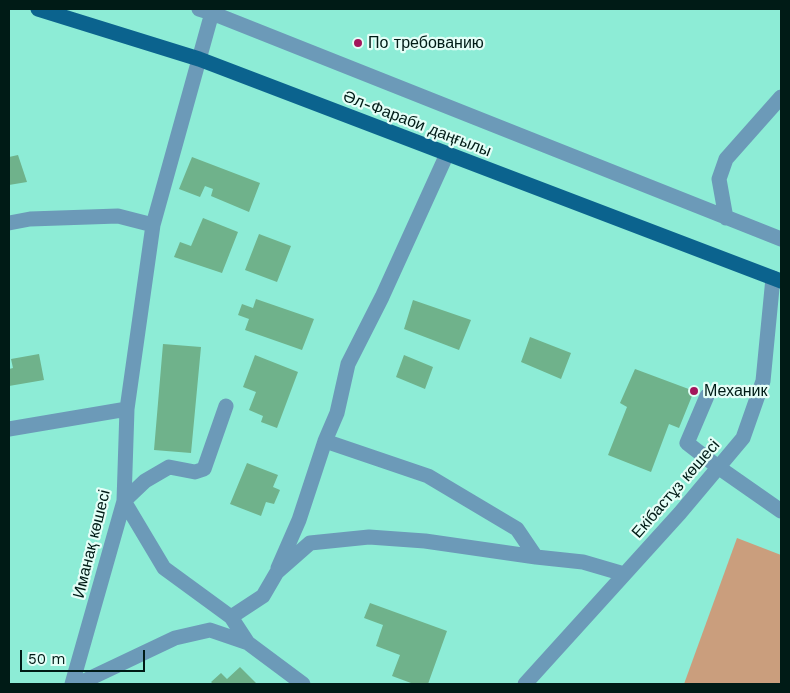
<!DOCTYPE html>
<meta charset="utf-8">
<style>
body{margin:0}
#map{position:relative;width:790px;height:693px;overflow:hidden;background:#8decd6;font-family:"Work Sans",sans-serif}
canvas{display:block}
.frame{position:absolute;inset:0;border:10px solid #001b16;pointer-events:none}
.scale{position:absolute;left:20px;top:650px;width:125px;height:22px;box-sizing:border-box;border:2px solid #001b16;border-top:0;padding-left:6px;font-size:15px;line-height:18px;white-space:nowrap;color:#001b16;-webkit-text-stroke:4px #e4fef7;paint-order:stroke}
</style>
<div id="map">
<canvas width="790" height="693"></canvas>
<div class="frame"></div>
<div class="scale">50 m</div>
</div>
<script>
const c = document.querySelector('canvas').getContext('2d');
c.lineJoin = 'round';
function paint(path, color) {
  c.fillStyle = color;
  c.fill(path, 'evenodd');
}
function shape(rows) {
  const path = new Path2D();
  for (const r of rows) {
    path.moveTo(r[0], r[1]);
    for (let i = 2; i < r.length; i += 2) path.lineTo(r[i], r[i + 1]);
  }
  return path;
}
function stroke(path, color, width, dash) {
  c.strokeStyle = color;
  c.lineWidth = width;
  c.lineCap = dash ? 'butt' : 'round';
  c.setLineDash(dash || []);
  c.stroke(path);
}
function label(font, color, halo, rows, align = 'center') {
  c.font = font + ' "Work Sans",sans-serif';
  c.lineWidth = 4.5;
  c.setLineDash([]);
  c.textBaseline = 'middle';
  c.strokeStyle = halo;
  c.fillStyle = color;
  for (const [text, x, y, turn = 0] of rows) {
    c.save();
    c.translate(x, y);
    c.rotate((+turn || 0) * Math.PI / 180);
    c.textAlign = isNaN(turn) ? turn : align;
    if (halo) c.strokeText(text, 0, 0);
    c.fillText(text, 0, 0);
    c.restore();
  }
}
const green = shape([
 [737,538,781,555,781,684,684,684]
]);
const building = shape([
 [18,155,27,182,9,185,9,157],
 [192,157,260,183,249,212,211,196,213,189,205,186,200,197,179,189],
 [203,218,238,232,222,273,174,257,180,242,191,246],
 [259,234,291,246,277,282,245,270],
 [256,299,314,319,302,350,245,330,249,319,238,315,242,304,253,308],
 [413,300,471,320,459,350,404,329],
 [530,337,571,353,561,379,521,362],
 [163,344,201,347,191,453,154,450],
 [39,354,44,380,9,386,9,369,13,368,11,359],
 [255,355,298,372,277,428,261,422,263,416,249,410,256,392,243,387],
 [404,355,433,367,425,389,396,377],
 [635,369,694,391,679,428,669,424,651,472,608,455,627,407,620,403],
 [247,463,278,475,273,487,280,490,274,504,266,502,261,516,230,504],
 [370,603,447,631,428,684,411,684,411,683,392,676,400,655,376,646,383,625,364,618],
 [240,667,257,684,213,684,211,682,221,673,227,679]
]);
const minor = shape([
 [199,9,212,13,781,239],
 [726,218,719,179,726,159,781,97],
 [9,223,30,219,118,216,153,225],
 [707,396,687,443,718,467,781,511],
 [226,406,204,469,195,472,169,467,145,481,124,501,164,568,231,617],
 [9,429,127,409,153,225,213,9],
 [325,441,428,476,517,529,536,557],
 [278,568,299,520,325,441,337,413,348,364,382,297,447,154],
 [248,643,231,617,263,596,277,572,310,543,369,537,425,541,536,557,583,562,624,574],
 [72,684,124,501,127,409],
 [78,684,175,638,210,630,248,643,303,684],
 [525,684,680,513,743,438,763,381,773,278]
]);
const major = shape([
 [38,9,199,59,781,281]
]);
const markers = [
 [358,43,5,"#a3155c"],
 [694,391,5,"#a3155c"]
];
const poiNames = [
 ["По требованию",368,43],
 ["Механик",704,391]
];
const streetNames = [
 ["Әл-Фараби даңғылы",417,124,21],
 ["Екібастұз көшесі",676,489,-49],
 ["Иманақ көшесі",92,544,-76]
];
paint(green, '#ca9e7d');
paint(building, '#6fb28b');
stroke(minor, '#6c9ab8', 15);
stroke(major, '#0b638e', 15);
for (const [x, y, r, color] of markers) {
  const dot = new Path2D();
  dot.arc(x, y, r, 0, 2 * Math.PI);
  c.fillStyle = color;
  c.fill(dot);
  stroke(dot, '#e4fef7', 2);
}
label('16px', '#001b16', '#e4fef7', poiNames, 'left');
label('16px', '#001b16', '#e4fef7', streetNames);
</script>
